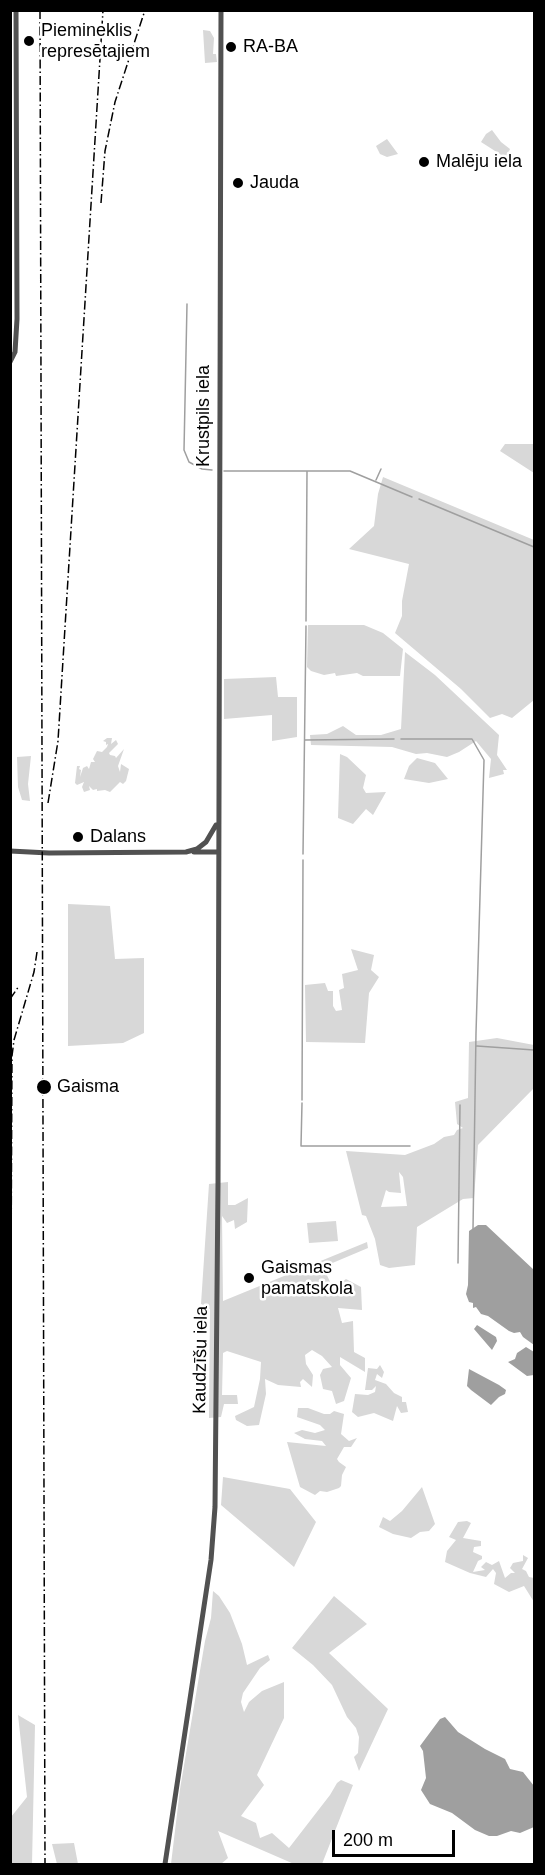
<!DOCTYPE html>
<meta charset="utf-8">
<style>
body{margin:0}
#map{position:relative;width:545px;height:1875px;overflow:hidden;background:#fff;font-family:Arial,sans-serif}
canvas{display:block}
.frame{position:absolute;inset:0;border:12px solid #000;pointer-events:none}
.scale{position:absolute;left:332px;top:1830px;width:123px;height:27px;box-sizing:border-box;border:3px solid #000;border-top:0;padding-left:8px;font-size:18px;line-height:21px;white-space:nowrap;color:#000;-webkit-text-stroke:4px #fff;paint-order:stroke}
</style>
<div id="map">
<canvas width="545" height="1875"></canvas>
<div class="frame"></div>
<div class="scale">200 m</div>
</div>
<script>
const c = document.querySelector('canvas').getContext('2d');
c.lineJoin = 'round';
function paint(path, color) {
  c.fillStyle = color;
  c.fill(path, 'evenodd');
}
function shape(rows) {
  const path = new Path2D();
  for (const r of rows) {
    path.moveTo(r[0], r[1]);
    for (let i = 2; i < r.length; i += 2) path.lineTo(r[i], r[i + 1]);
  }
  return path;
}
function stroke(path, color, width, dash) {
  c.strokeStyle = color;
  c.lineWidth = width;
  c.lineCap = dash ? 'butt' : 'round';
  c.setLineDash(dash || []);
  c.stroke(path);
}
function label(font, color, halo, rows, align = 'center') {
  c.font = font + ' Arial,sans-serif';
  c.lineWidth = 5;
  c.setLineDash([]);
  c.textBaseline = 'middle';
  c.strokeStyle = halo;
  c.fillStyle = color;
  for (const [text, x, y, turn = 0] of rows) {
    c.save();
    c.translate(x, y);
    c.rotate((+turn || 0) * Math.PI / 180);
    c.textAlign = isNaN(turn) ? turn : align;
    if (halo) c.strokeText(text, 0, 0);
    c.fillText(text, 0, 0);
    c.restore();
  }
}
const green = shape([
 [203,30,210,31,214,38,213,54,216,54,217,62,205,63],
 [492,130,501,142,510,149,506,158,481,142,486,134],
 [387,139,398,154,387,157,380,154,376,146],
 [505,444,534,444,534,473,500,451],
 [383,477,534,540,534,700,512,718,502,714,490,718,461,689,395,633,402,616,402,601,409,564,349,549,374,526,378,494],
 [308,625,364,625,383,633,403,649,400,676,363,676,357,673,336,676,335,673,324,675,311,671,307,667],
 [405,652,435,675,499,735,497,755,507,770,503,770,504,774,489,778,491,759,476,741,459,752,447,757,427,753,416,754,392,747,311,745,310,735,327,734,343,726,356,735,381,735,401,729],
 [276,677,278,697,297,697,297,737,272,741,272,715,224,719,224,679],
 [107,738,112,738,111,744,116,740,118,744,109,753,110,755,115,756,116,758,124,749,118,766,120,772,121,764,129,769,126,781,123,784,120,782,110,792,105,790,97,791,97,789,93,790,89,786,90,790,84,792,82,787,84,782,77,785,75,783,77,766,80,766,79,769,81,770,80,777,83,768,87,766,89,769,91,762,95,762,93,759,97,751,102,752,107,747,108,744,106,745,106,742,103,741],
 [340,754,347,757,366,775,363,788,366,793,386,792,373,815,366,809,353,824,338,818],
 [31,756,28,784,30,801,22,800,18,787,17,757],
 [417,758,435,763,448,779,429,783,404,779,409,766],
 [68,904,110,906,115,959,144,958,144,1033,123,1043,68,1046],
 [351,949,374,955,371,970,379,977,369,993,365,1043,306,1042,305,985,325,983,328,991,333,991,333,1006,336,1011,342,1010,339,990,344,988,342,974,358,970],
 [497,1038,534,1045,534,1088,478,1145,474,1198,463,1199,417,1227,415,1265,389,1268,380,1265,375,1239,366,1216,362,1215,346,1151,405,1155,434,1144,444,1137,454,1135,457,1130,463,1128,457,1124,455,1102,468,1098,469,1042],
 [399,1172,403,1177,407,1206,381,1207,386,1190,389,1192,401,1193],
 [228,1182,228,1205,235,1205,248,1198,247,1222,235,1229,234,1220,227,1223,222,1216,223,1301,367,1242,368,1248,323,1267,333,1288,346,1279,361,1287,362,1310,338,1308,342,1323,353,1321,354,1352,365,1358,365,1372,340,1357,340,1365,351,1378,344,1401,336,1404,332,1391,323,1389,320,1375,323,1369,332,1367,322,1356,312,1350,305,1355,306,1364,313,1375,312,1387,303,1379,300,1382,301,1387,278,1385,265,1379,266,1394,259,1425,247,1426,236,1420,235,1416,254,1407,260,1379,261,1362,227,1351,223,1353,222,1395,237,1395,238,1404,224,1404,221,1417,209,1418,210,1309,201,1304,209,1184],
 [336,1221,338,1241,309,1243,307,1223],
 [380,1365,384,1372,382,1378,377,1374,375,1380,386,1384,394,1393,402,1397,402,1402,406,1402,408,1412,401,1413,397,1406,393,1421,374,1413,358,1417,352,1412,355,1394,368,1395,375,1392,376,1386,372,1390,365,1390,368,1368,377,1369],
 [298,1408,308,1408,324,1414,330,1414,334,1411,344,1414,341,1434,349,1441,357,1438,351,1447,344,1447,337,1459,339,1462,346,1467,342,1475,341,1486,339,1488,327,1492,320,1491,315,1495,300,1487,287,1442,326,1446,322,1441,305,1439,294,1433,302,1430,315,1433,325,1430,320,1425,297,1417],
 [223,1477,290,1489,316,1522,294,1567,221,1505],
 [422,1487,435,1524,429,1531,420,1532,411,1538,393,1534,379,1527,383,1517,390,1521,402,1511],
 [467,1521,471,1523,463,1538,481,1541,481,1546,474,1547,473,1552,482,1556,482,1559,478,1561,473,1572,485,1570,481,1567,486,1562,492,1565,499,1561,505,1578,511,1573,515,1573,510,1568,513,1563,523,1561,523,1555,528,1558,522,1569,526,1571,529,1577,534,1578,534,1602,524,1586,509,1592,494,1584,496,1573,493,1569,486,1577,470,1573,445,1562,447,1551,456,1540,449,1537,458,1522],
 [213,1591,219,1596,230,1613,242,1644,247,1665,268,1655,270,1660,260,1668,243,1693,241,1702,244,1712,249,1702,262,1691,284,1682,284,1718,257,1775,264,1785,241,1816,256,1823,260,1838,272,1833,289,1848,330,1795,337,1783,341,1780,353,1785,322,1864,294,1864,218,1831,228,1858,221,1864,171,1864,180,1789,205,1641,211,1618],
 [334,1596,367,1624,329,1653,388,1709,359,1771,354,1757,358,1753,359,1737,356,1728,347,1717,332,1685,313,1665,292,1648],
 [18,1715,35,1725,32,1864,11,1864,11,1817,27,1797],
 [74,1843,78,1864,57,1864,52,1844]
]);
const water = shape([
 [478,1225,486,1225,534,1270,534,1345,523,1337,520,1332,514,1333,509,1331,488,1316,481,1314,476,1307,473,1308,473,1303,469,1302,466,1294,468,1285,469,1231],
 [477,1325,496,1337,497,1341,492,1350,474,1329],
 [526,1347,534,1352,534,1375,527,1376,508,1362,515,1359,517,1353],
 [469,1369,499,1385,506,1390,505,1394,499,1397,491,1405,471,1390,467,1386],
 [445,1717,458,1732,485,1749,505,1759,510,1769,523,1772,534,1786,534,1827,520,1833,511,1831,497,1836,489,1836,475,1830,452,1813,430,1804,421,1790,426,1778,423,1751,420,1746,440,1719]
]);
const stream = shape([
 [187,304,184,450,189,462,202,469,212,470],
 [224,471,350,471,412,497],
 [376,480,381,469],
 [419,499,534,547],
 [306,621,307,472],
 [401,739,472,739,484,760,476,1033,473,1229],
 [305,740,394,739],
 [303,854,306,626],
 [477,1046,534,1050],
 [302,1100,303,860],
 [302,1103,301,1146,410,1146],
 [458,1263,460,1105]
]);
const minor = shape([
 [10,362,15,352,17,319,16,10],
 [10,851,49,853,186,852,197,849,206,842,216,825],
 [194,852,218,852],
 [165,1864,211,1560,215,1507,218,1184,221,10]
]);
const rail = shape([
 [40,10,45,1864],
 [101,203,105,151,115,102,145,10],
 [48,803,58,741,103,10],
 [10,999,19,986],
 [11,1271,12,1056,14,1040,34,972,37,952]
]);
const markers = [
 [29,41,6,"#000"],
 [231,47,6,"#000"],
 [424,162,6,"#000"],
 [238,183,6,"#000"],
 [78,837,6,"#000"],
 [44,1087,8,"#000"],
 [249,1278,6,"#000"]
];
const poiNames = [
 ["Piemineklis",41,31],
 ["represētajiem",41,52],
 ["RA-BA",243,47],
 ["Malēju iela",436,162],
 ["Jauda",250,183],
 ["Dalans",90,837],
 ["Gaisma",57,1087],
 ["Gaismas",261,1268],
 ["pamatskola",261,1289]
];
const streetNames = [
 ["Krustpils iela",204,416,-90],
 ["Kaudzīšu iela",201,1360,-89]
];
paint(green, '#d8d8d8');
paint(water, '#9f9f9f');
stroke(stream, '#9f9f9f', 1.5);
stroke(minor, '#515151', 5);
stroke(rail, '#000', 1.5, [9, 3, 1.5, 3]);
for (const [x, y, r, color] of markers) {
  const dot = new Path2D();
  dot.arc(x, y, r, 0, 2 * Math.PI);
  c.fillStyle = color;
  c.fill(dot);
  stroke(dot, '#fff', 2);
}
label('18px', '#000', '#fff', poiNames, 'left');
label('18px', '#000', '#fff', streetNames);
</script>
